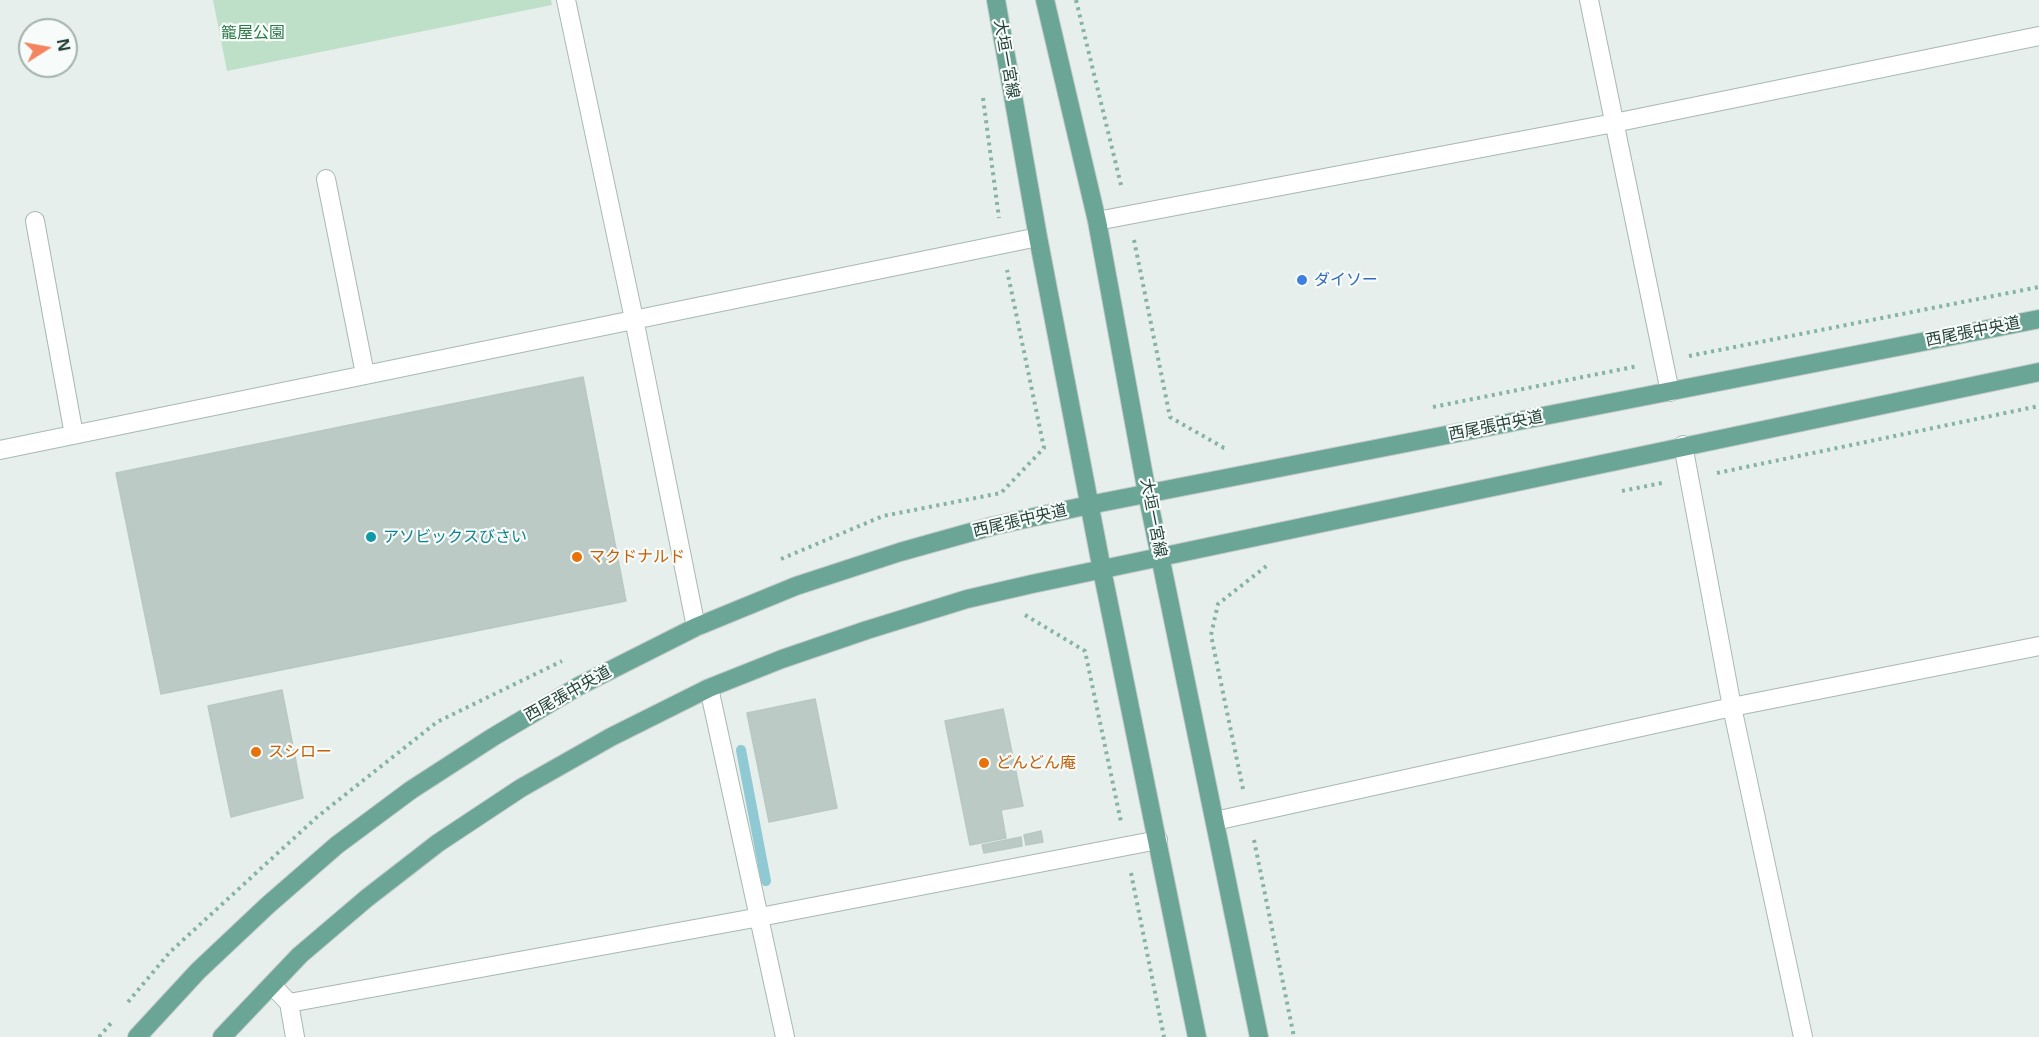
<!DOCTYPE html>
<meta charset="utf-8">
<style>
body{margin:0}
#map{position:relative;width:2039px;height:1037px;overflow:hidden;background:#e6efeb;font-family:"Open Sans",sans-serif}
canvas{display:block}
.north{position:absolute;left:18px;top:18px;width:60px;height:60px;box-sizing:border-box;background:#f7fbf9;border:2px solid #a3b1ad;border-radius:50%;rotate:79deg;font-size:16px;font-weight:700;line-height:24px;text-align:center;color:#24423a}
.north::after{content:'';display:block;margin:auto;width:21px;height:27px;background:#f4845f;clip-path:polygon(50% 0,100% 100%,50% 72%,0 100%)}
</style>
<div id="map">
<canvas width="2039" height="1037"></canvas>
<div class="north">N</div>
</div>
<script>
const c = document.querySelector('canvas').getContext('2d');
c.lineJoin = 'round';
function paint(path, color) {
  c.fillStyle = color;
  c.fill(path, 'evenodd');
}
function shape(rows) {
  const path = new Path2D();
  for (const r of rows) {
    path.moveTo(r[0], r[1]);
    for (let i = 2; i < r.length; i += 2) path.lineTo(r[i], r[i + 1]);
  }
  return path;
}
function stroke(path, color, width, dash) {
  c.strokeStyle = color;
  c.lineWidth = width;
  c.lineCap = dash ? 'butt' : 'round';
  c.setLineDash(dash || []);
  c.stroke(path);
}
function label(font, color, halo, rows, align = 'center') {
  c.font = font + ' "Open Sans","Noto Sans JP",sans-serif';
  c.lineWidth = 4.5;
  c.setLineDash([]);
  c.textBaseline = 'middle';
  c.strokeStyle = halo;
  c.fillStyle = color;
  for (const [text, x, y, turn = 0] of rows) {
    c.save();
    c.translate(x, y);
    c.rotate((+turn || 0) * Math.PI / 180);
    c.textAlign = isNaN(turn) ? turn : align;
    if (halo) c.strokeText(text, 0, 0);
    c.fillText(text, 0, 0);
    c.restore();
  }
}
const green = shape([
 [213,0,551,0,552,5,227,71]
]);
const stream = shape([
 [741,750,766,881]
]);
const building = shape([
 [583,377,626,601,161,694,116,473,583,377],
 [282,690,303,798,231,817,208,706,282,690],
 [815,699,837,808,769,822,747,713,815,699],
 [1003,709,1023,806,1001,810,1006,838,970,845,945,721,1003,709],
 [1041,831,1043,842,1026,845,1024,835,1041,831],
 [1021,837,1022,846,984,853,982,845,1021,837]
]);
const path = shape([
 [1076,0,1122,189],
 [983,98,999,218],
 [1134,240,1170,417,1224,448,1226,448],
 [1689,356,2039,287],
 [1433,407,1638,366],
 [1717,473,2039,406],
 [1622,491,1662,483],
 [781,559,883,516,1001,493,1044,448,1007,270],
 [1025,615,1085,651,1121,822],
 [1243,789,1211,635,1218,604,1269,564],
 [1254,840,1294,1037],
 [1131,873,1164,1037],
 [128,1002,170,952,317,817,437,722,562,661],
 [99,1037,112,1022]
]);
const minor = shape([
 [566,0,634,319,696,627],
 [1589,0,1670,392],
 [326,179,365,374],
 [35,221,74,435],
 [1097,221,1614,123,2039,36],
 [1683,445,1732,707,1803,1037],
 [0,450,1038,237],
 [709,688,785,1037],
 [1215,821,1732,707,2039,646],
 [272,985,289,1003,760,917,1158,840],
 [289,1003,295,1037]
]);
const major = shape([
 [996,0,1038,237,1102,570,1197,1037],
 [1045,0,1097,221,1147,493,1259,1037],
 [137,1037,198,971,268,905,337,845,411,790,493,737,579,686,696,627,796,586,900,552,993,526,1089,505,2039,319],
 [222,1037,300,955,367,898,438,843,521,788,611,737,709,688,782,659,867,630,967,599,1032,584,2039,372]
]);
const markers = [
 [1302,280,6,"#3f7fe0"],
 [371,537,6,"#0f9aa8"],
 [577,557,6,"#e8710a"],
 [256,752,6,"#e8710a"],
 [984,763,6,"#e8710a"]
];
const parkNames = [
 ["籠屋公園",253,33]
];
const streetNames = [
 ["大垣一宮線",1006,59,80],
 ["西尾張中央道",1973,332,-11],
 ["西尾張中央道",1496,426,-11],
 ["大垣一宮線",1153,518,79],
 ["西尾張中央道",1020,521,-13],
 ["西尾張中央道",568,694,-29]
];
const shopNames = [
 ["ダイソー",1314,280]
];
const cultureNames = [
 ["アソビックスびさい",383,537]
];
const foodNames = [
 ["マクドナルド",589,557],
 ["スシロー",268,752],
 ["どんどん庵",996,763]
];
paint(green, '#bfe0c8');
stroke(stream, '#8ec9d4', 10);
paint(building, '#bbcac4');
stroke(building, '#b8c9c2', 1.5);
stroke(minor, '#a8b8b2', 20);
stroke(major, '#c2cac8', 20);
stroke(path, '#86b3a5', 4, [3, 4.5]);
stroke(minor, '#fff', 18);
stroke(major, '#6aa596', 18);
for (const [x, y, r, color] of markers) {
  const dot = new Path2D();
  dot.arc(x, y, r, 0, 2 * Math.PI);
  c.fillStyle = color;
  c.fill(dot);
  stroke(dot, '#f7fbf9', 2);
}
label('16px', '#2d7a4b', '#f7fbf9', parkNames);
label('16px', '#24423a', '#f7fbf9', streetNames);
label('16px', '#366cbe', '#f7fbf9', shopNames, 'left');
label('16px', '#0d838f', '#f7fbf9', cultureNames, 'left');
label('16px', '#c56008', '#f7fbf9', foodNames, 'left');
</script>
